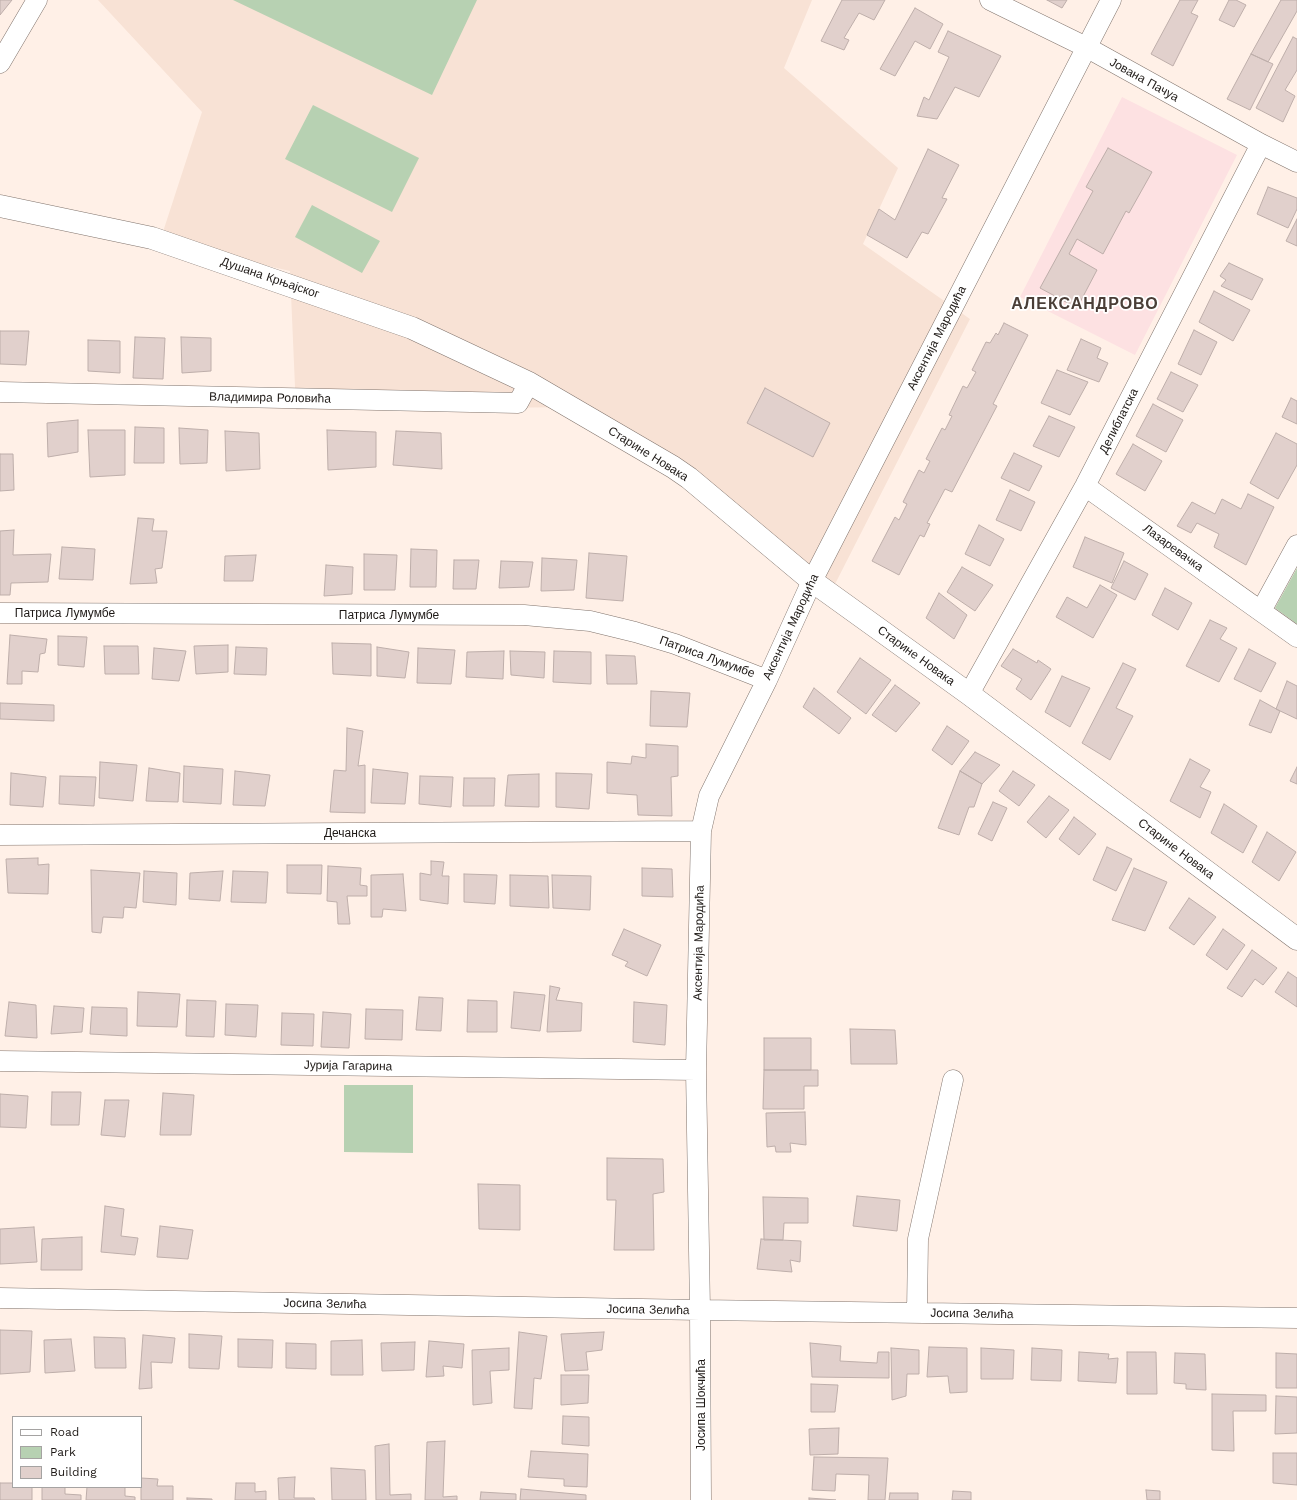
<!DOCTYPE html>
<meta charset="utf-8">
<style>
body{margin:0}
#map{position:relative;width:1297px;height:1500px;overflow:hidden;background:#fff0e7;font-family:"Work Sans",sans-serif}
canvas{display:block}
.legend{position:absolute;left:12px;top:1416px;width:130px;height:72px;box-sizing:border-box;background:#fff;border:1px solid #a5a3a2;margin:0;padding:5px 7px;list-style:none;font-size:12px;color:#1e1916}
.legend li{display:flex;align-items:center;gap:8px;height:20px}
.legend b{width:20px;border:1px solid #a5a3a2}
</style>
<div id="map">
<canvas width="1297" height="1500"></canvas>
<ul class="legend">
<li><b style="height:5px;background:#fff"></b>Road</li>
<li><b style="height:11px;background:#b7d1b2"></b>Park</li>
<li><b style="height:11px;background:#e1d0cc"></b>Building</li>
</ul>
</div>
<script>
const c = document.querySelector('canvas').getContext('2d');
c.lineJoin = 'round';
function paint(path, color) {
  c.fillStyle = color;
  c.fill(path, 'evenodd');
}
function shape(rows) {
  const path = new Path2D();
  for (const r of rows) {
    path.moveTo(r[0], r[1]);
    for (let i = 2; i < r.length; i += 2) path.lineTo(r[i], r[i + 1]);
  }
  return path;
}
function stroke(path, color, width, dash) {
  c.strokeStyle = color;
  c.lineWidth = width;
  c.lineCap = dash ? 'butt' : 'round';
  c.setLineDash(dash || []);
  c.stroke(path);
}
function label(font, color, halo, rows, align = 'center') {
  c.font = font + ' "Work Sans",sans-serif';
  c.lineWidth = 3.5;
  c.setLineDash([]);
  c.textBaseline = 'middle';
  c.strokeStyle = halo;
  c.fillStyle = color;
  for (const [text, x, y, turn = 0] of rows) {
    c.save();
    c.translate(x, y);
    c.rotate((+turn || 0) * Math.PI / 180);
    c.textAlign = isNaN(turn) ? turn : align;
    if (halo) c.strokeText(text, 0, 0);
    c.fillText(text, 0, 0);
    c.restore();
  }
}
const built = shape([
 [98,0,812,0,784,68,898,168,863,244,970,319,834,586,578,407,296,410,290,271,160,241,202,112]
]);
const education = shape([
 [1122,97,1237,155,1135,355,1020,297]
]);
const green = shape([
 [233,0,477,0,432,95],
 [313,105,419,158,392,212,285,159],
 [312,205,380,241,362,273,295,237],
 [1297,568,1297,624,1275,608],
 [344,1085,413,1085,413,1153,344,1152]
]);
const building = shape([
 [0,0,12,0,0,15,0,0],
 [842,0,885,0,874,20,859,13,844,38,849,40,844,50,821,41,842,0],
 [1047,0,1067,0,1062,8,1047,0],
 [1180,0,1198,0,1191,13,1198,16,1173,66,1151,54,1180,0],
 [1229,0,1236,0,1246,5,1234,27,1219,20,1229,0],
 [1281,0,1297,0,1297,11,1268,62,1251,54,1281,0],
 [915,8,943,24,930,49,915,41,895,76,880,69,915,8],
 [948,31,1001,56,979,97,955,87,937,119,917,116,924,97,929,100,949,57,938,52,948,31],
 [1293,37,1297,39,1297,70,1285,90,1295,96,1283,122,1256,108,1293,37],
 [1251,54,1273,64,1250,110,1227,99,1251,54],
 [1108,148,1152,172,1129,213,1126,211,1103,254,1077,239,1069,254,1097,270,1077,308,1040,288,1093,191,1086,187,1108,148],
 [928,149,959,165,942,198,947,199,934,223,928,234,922,232,907,258,867,235,879,209,895,220,928,149],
 [1268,187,1297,198,1297,209,1288,228,1257,214,1268,187],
 [1297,219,1297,246,1286,241,1297,219],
 [1229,263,1263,279,1252,300,1221,286,1226,280,1220,276,1229,263],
 [1214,291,1250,310,1233,341,1199,322,1214,291],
 [1004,323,1028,335,993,404,997,406,952,492,945,489,927,523,930,524,924,537,920,535,899,575,872,561,895,517,899,520,907,504,903,502,919,470,924,473,930,461,926,459,942,428,945,430,952,416,949,415,963,386,967,388,976,372,972,370,986,342,990,343,996,333,998,335,1004,323],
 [1194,330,1217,342,1201,375,1178,364,1194,330],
 [0,331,29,331,26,365,0,364,0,331],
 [135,337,165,338,163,379,133,378,135,337],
 [181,337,211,338,211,371,182,373,181,337],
 [1081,339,1101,348,1097,358,1108,363,1099,382,1067,370,1081,339],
 [88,340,120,341,120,373,88,371,88,340],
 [1057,370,1088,382,1070,415,1041,403,1057,370],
 [1171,372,1198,385,1183,412,1157,399,1171,372],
 [765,388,830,423,813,457,747,423,765,388],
 [1291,398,1297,401,1297,424,1282,417,1291,398],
 [1153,404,1183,420,1166,452,1136,436,1153,404],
 [1049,416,1075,427,1059,457,1033,446,1049,416],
 [78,420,78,452,48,457,47,423,78,420],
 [135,427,164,428,164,463,134,463,135,427],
 [179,428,208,430,207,463,180,464,179,428],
 [88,430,125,430,125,475,90,477,88,430],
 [327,430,376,432,376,467,328,470,327,430],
 [225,431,259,433,260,469,226,471,225,431],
 [396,431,441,433,442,469,393,465,396,431],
 [1276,433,1297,444,1297,465,1278,499,1250,483,1276,433],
 [1133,444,1162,461,1145,491,1116,474,1133,444],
 [1014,453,1042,466,1029,491,1001,478,1014,453],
 [0,454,13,454,14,490,0,491,0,454],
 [1010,490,1035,502,1021,531,996,520,1010,490],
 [1248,494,1274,507,1246,565,1214,547,1219,534,1197,523,1191,533,1177,526,1192,502,1215,514,1222,499,1241,509,1248,494],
 [138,518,154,519,152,531,167,531,162,568,155,569,157,583,130,584,138,518],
 [979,525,1004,539,990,566,965,554,979,525],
 [14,530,13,555,51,554,48,582,11,583,10,595,0,595,0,531,14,530],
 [1085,537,1124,553,1112,583,1073,567,1085,537],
 [62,547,95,549,93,580,59,579,62,547],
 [411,549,437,550,436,587,410,587,411,549],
 [589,553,627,556,623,601,586,598,589,553],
 [364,554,397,555,395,590,364,590,364,554],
 [256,555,253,581,224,581,225,556,256,555],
 [542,558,577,560,574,590,541,591,542,558],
 [454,560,479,560,476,589,453,589,454,560],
 [501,561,533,562,529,587,499,588,501,561],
 [1124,561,1148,574,1135,600,1111,588,1124,561],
 [326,565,353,567,352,594,324,596,326,565],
 [962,567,993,585,975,611,947,592,962,567],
 [1100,585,1117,595,1093,638,1056,617,1067,597,1087,608,1100,585],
 [1165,588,1192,603,1178,630,1152,615,1165,588],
 [939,593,967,615,954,639,926,618,939,593],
 [1210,620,1227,628,1220,639,1237,648,1219,682,1186,666,1210,620],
 [10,635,47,639,45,653,40,654,38,672,22,671,22,684,7,684,10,635],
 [58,636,87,637,84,667,58,665,58,636],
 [332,643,371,644,371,676,333,674,332,643],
 [228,645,228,672,196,674,194,646,228,645],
 [104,646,138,646,139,674,105,674,104,646],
 [236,647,267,648,266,675,234,674,236,647],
 [377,647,409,652,405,678,377,676,377,647],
 [154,648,186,651,179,681,152,679,154,648],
 [418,648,455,650,451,684,417,683,418,648],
 [1013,649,1037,663,1038,660,1051,669,1031,700,1016,689,1022,679,1001,666,1013,649],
 [1249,649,1276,663,1261,692,1234,679,1249,649],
 [504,651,503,679,466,677,467,652,504,651],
 [510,651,545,652,544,678,511,675,510,651],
 [554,651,591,652,591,684,553,682,554,651],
 [606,655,635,656,637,684,607,684,606,655],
 [860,658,891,680,866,714,837,692,860,658],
 [1123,663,1136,669,1116,708,1133,716,1110,760,1082,743,1123,663],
 [1062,676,1090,688,1070,727,1045,712,1062,676],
 [1287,681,1297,686,1297,719,1276,709,1287,681],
 [895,685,920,703,896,732,872,715,895,685],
 [814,688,851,718,839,734,803,707,814,688],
 [651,691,690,693,687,727,650,726,651,691],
 [1260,700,1280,711,1271,733,1249,725,1260,700],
 [0,703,54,705,54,721,0,719,0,703],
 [947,726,969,741,952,765,932,750,947,726],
 [347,728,363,731,358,766,365,765,365,813,330,812,334,770,346,771,347,728],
 [646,744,678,746,678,776,671,777,672,816,638,815,637,795,607,793,607,762,631,764,632,756,646,758,646,744],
 [975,752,1000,765,982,784,960,771,975,752],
 [1190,759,1210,770,1200,787,1211,792,1200,818,1170,801,1190,759],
 [100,762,137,765,133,801,99,798,100,762],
 [184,766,223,769,221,804,183,802,184,766],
 [1297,767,1297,784,1290,781,1297,767],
 [149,768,180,773,178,802,146,801,149,768],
 [373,769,408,773,405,804,371,803,373,769],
 [235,771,270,775,265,806,233,805,235,771],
 [960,771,982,784,974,807,969,807,959,835,938,828,960,771],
 [1013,771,1035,785,1019,806,999,791,1013,771],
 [11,773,46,777,43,807,10,805,11,773],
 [556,773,592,774,589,809,556,807,556,773],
 [539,774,539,807,505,806,508,775,539,774],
 [60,776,96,777,94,806,59,804,60,776],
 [420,776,453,777,451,807,419,804,420,776],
 [464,778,495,778,494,806,463,806,464,778],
 [1049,796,1069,810,1046,838,1027,822,1049,796],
 [993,802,1007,808,992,841,978,834,993,802],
 [1224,804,1257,826,1243,853,1211,833,1224,804],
 [1074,817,1096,834,1079,855,1059,839,1074,817],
 [1267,832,1296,852,1279,881,1252,862,1267,832],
 [1107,847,1132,859,1116,891,1093,880,1107,847],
 [38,858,38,865,49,864,48,894,8,893,6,859,38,858],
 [431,861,444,862,442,876,449,876,448,904,420,900,420,873,431,875,431,861],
 [287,865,322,865,321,894,287,893,287,865],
 [328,866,361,868,360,885,367,886,367,896,347,896,350,924,338,924,337,902,327,901,328,866],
 [642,868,672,869,673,897,642,896,642,868],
 [1134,868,1167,882,1145,931,1112,920,1134,868],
 [91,870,140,873,136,908,124,907,123,918,103,917,101,933,92,932,91,870],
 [144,871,177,873,176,905,143,902,144,871],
 [223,871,220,901,189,899,190,873,223,871],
 [233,871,268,872,266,903,231,902,233,871],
 [403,874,406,911,383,909,382,917,371,917,371,875,403,874],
 [464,874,497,875,495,904,464,902,464,874],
 [510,875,548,876,549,908,510,906,510,875],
 [552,875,591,876,590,910,553,908,552,875],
 [1189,898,1216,917,1194,945,1169,928,1189,898],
 [624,929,661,945,647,976,625,966,628,962,612,955,624,929],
 [1223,929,1245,945,1227,970,1206,955,1223,929],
 [1252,950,1277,968,1263,985,1255,979,1242,997,1227,988,1252,950],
 [1288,972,1297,978,1297,1007,1275,992,1288,972],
 [550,986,560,988,556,1000,582,1003,581,1031,547,1032,550,986],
 [138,992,180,994,177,1027,137,1026,138,992],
 [514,992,545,995,540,1031,511,1028,514,992],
 [419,997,443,998,441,1031,416,1030,419,997],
 [187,1000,216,1001,214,1037,186,1036,187,1000],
 [468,1000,497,1001,497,1032,467,1032,468,1000],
 [9,1002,36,1005,37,1038,5,1036,9,1002],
 [634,1002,667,1005,665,1045,633,1042,634,1002],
 [226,1004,258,1005,256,1037,225,1035,226,1004],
 [54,1006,84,1008,82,1032,51,1034,54,1006],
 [92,1007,127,1008,127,1036,90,1034,92,1007],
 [366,1009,403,1010,402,1040,365,1039,366,1009],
 [323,1012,351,1014,349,1048,321,1047,323,1012],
 [282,1013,314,1014,313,1046,281,1045,282,1013],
 [850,1029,895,1030,897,1064,851,1064,850,1029],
 [764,1038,811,1038,811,1070,764,1070,764,1038],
 [764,1070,818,1070,818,1086,804,1086,804,1109,763,1109,764,1070],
 [52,1092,81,1092,79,1125,51,1125,52,1092],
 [163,1093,194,1095,191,1135,160,1135,163,1093],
 [0,1094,28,1096,26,1128,0,1127,0,1094],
 [105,1100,129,1100,125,1137,101,1135,105,1100],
 [805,1112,806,1145,790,1143,791,1152,776,1152,775,1146,767,1147,766,1113,805,1112],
 [607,1158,663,1159,664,1192,653,1194,654,1250,614,1250,616,1200,607,1200,607,1158],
 [478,1184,520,1185,520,1230,479,1229,478,1184],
 [857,1196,900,1200,897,1231,853,1226,857,1196],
 [763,1197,808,1198,808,1223,784,1223,783,1240,764,1240,763,1197],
 [105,1206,124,1209,121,1236,138,1238,135,1255,101,1252,105,1206],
 [160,1226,193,1230,188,1259,157,1257,160,1226],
 [34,1227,37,1262,0,1264,0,1229,34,1227],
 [82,1237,82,1270,41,1270,42,1239,82,1237],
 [761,1239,801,1241,800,1262,790,1260,792,1272,757,1269,761,1239],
 [0,1330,32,1331,30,1372,0,1374,0,1330],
 [519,1332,547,1336,541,1379,534,1378,532,1409,514,1408,519,1332],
 [604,1332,602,1350,586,1352,588,1370,565,1371,561,1334,604,1332],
 [189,1334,222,1336,219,1369,189,1368,189,1334],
 [143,1335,175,1338,172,1363,151,1362,152,1388,139,1389,143,1335],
 [94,1337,125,1338,126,1368,95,1368,94,1337],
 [71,1339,75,1371,45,1373,44,1340,71,1339],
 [238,1339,273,1340,272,1368,238,1367,238,1339],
 [362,1340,363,1375,331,1375,331,1341,362,1340],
 [429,1341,464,1344,462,1368,443,1366,444,1376,426,1377,429,1341],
 [415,1342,414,1370,382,1371,381,1343,415,1342],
 [286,1343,316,1344,316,1369,286,1368,286,1343],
 [810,1343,841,1346,840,1361,877,1363,878,1352,889,1352,889,1378,812,1377,810,1343],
 [929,1347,967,1348,967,1392,950,1393,948,1376,927,1377,929,1347],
 [509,1348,509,1370,490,1371,492,1403,473,1405,472,1350,509,1348],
 [891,1348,919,1350,919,1374,907,1374,906,1396,892,1400,891,1348],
 [981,1348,1014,1350,1013,1379,981,1379,981,1348],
 [1032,1348,1062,1350,1061,1381,1031,1380,1032,1348],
 [1079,1352,1109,1354,1108,1359,1118,1358,1116,1383,1078,1381,1079,1352],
 [1127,1352,1156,1352,1157,1394,1127,1394,1127,1352],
 [1175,1353,1205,1354,1206,1390,1186,1389,1186,1384,1174,1383,1175,1353],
 [1276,1353,1297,1354,1297,1388,1276,1388,1276,1353],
 [561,1375,589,1375,588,1403,561,1405,561,1375],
 [811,1384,838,1385,835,1412,811,1412,811,1384],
 [1212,1394,1266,1395,1266,1411,1233,1411,1234,1451,1212,1450,1212,1394],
 [1276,1396,1297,1397,1297,1433,1275,1434,1276,1396],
 [563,1416,589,1417,589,1446,562,1444,563,1416],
 [839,1428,838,1454,810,1455,809,1429,839,1428],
 [445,1441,443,1497,457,1496,457,1500,425,1500,427,1442,445,1441],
 [389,1444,390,1495,411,1494,411,1500,376,1500,375,1446,389,1444],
 [531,1451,588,1454,587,1487,564,1486,564,1479,528,1477,531,1451],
 [1273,1453,1297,1453,1297,1485,1273,1483,1273,1453],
 [814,1457,888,1458,885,1500,868,1500,869,1475,836,1474,835,1491,812,1490,814,1457],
 [331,1468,365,1470,366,1500,332,1500,331,1468],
 [295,1477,294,1498,314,1498,315,1500,279,1500,278,1478,295,1477],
 [141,1478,158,1479,157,1486,173,1486,173,1500,141,1500,141,1478],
 [0,1483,13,1483,13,1487,32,1487,32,1500,0,1500,0,1483],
 [236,1483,255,1483,255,1492,266,1491,266,1500,235,1500,236,1483],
 [42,1487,65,1487,65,1494,81,1495,81,1500,42,1500,42,1487],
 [87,1487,125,1487,125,1496,135,1497,135,1500,86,1500,87,1487],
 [521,1489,586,1495,586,1500,520,1500,521,1489],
 [1146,1490,1160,1491,1160,1500,1147,1500,1146,1490],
 [953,1491,971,1492,971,1500,952,1500,953,1491],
 [481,1492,516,1494,516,1500,480,1500,481,1492],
 [890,1493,918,1493,918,1500,889,1500,890,1493],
 [187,1498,212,1499,212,1500,187,1500,187,1498],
 [809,1498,836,1500,809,1500,809,1498]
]);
const street = shape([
 [990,0,1086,47,1261,144,1297,162],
 [0,63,37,0],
 [0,392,518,403,529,383],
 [1085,486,1297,637],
 [1261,611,1297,545],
 [0,613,524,615,590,621,635,632,675,644,767,680],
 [969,694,1085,486,1261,144],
 [0,835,701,831],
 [0,1061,696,1070],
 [0,1298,700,1310,1297,1318],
 [917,1313,918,1239,953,1080],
 [701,1500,700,1310,696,1070,701,831,709,796,767,680,812,581,1111,0]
]);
const secondary = shape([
 [0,206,152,238,412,328,529,383,673,467,689,478,812,581,969,694,1297,939]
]);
const streetNames = [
 ["Јована Пачуа",1144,80,29],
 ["Душана Крњајског",270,278,19],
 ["Аксентија Мародића",937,338,-63],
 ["Владимира Роловића",270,398,1],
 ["Делиблатска",1119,421,-63],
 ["Старине Новака",648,454,32],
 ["Лазаревачка",1173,548,36],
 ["Патриса Лумумбе",65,613],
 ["Патриса Лумумбе",389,615],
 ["Аксентија Мародића",791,627,-65],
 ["Старине Новака",916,656,36],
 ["Патриса Лумумбе",707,657,20],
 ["Дечанска",350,833],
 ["Старине Новака",1176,849,37],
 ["Аксентија Мародића",699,943,-89],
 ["Јурија Гагарина",348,1066,1],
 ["Јосипа Зелића",325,1304,1],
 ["Јосипа Зелића",648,1310,1],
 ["Јосипа Зелића",972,1314,1],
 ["Јосипа Шокчића",701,1405,-90]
];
const districtNames = [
 ["АЛЕКСАНДРОВО",1085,304]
];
paint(built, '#f8e2d5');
paint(education, '#fde1e2');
paint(green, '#b7d1b2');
paint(building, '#e1d0cc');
stroke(building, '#beaeaa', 1);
stroke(street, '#81746d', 21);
stroke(secondary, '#81746d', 23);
stroke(street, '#fff', 20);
stroke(secondary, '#fff', 22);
label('12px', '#1e1916', '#fff', streetNames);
c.letterSpacing = '1px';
label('bold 16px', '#4a3e37', '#fff', districtNames);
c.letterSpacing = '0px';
</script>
